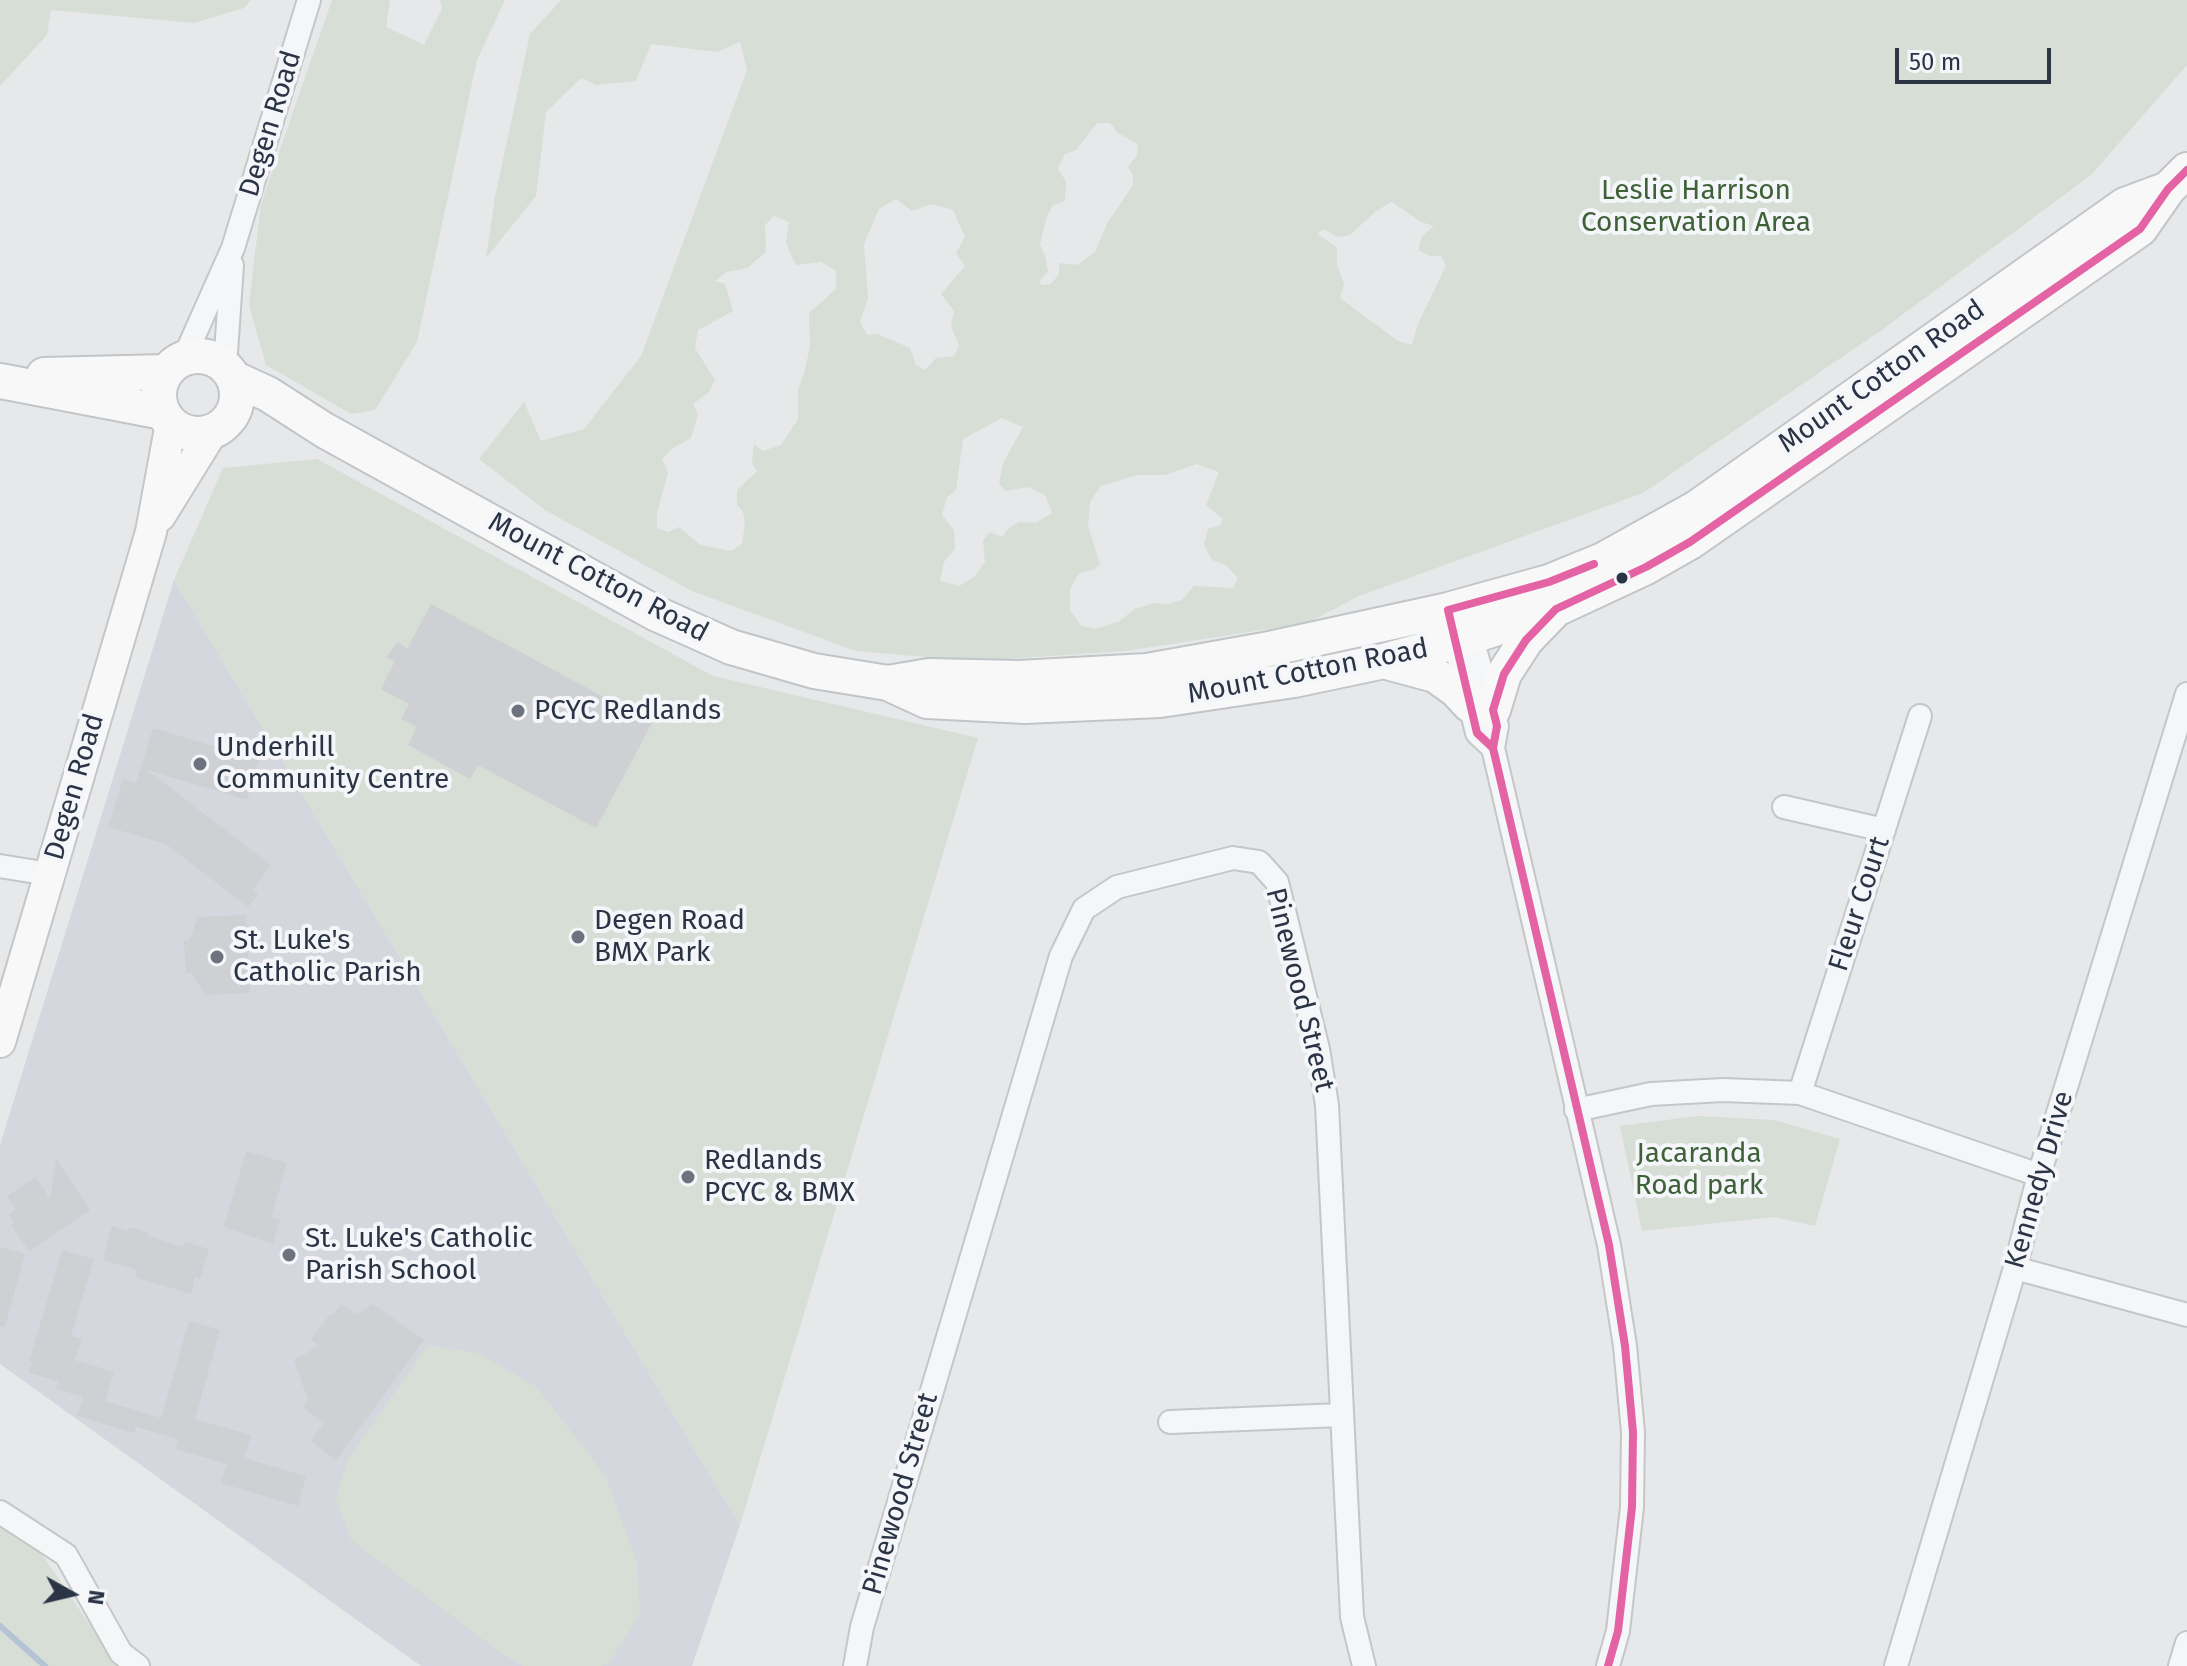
<!DOCTYPE html>
<style>
body{margin:0}
#map{position:relative;width:2187px;height:1666px;overflow:hidden;background:#e6e8ea;font-family:"Fira Sans",sans-serif}
canvas{display:block}
.north{position:absolute;left:32px;top:1554px;width:80px;height:80px;-webkit-text-stroke:6px #f4f6f9;paint-order:stroke;rotate:98deg;font-size:22px;font-weight:700;line-height:32px;text-align:center;color:#2b3445}
.north::after{content:'';display:block;margin:auto;width:28px;height:36px;background:#2b3445;clip-path:polygon(50% 0,100% 100%,50% 72%,0 100%)}
.scale{position:absolute;left:1895px;top:48px;width:156px;height:36px;box-sizing:border-box;border:4px solid #2b3445;border-top:0;padding-left:10px;font-size:24px;line-height:28px;white-space:nowrap;color:#2b3445;-webkit-text-stroke:6px #f4f6f9;paint-order:stroke}
</style>
<div id="map">
<canvas width="2187" height="1666"></canvas>
<div class="north">N</div>
<div class="scale">50 m</div>
</div>
<script>
const c = document.querySelector('canvas').getContext('2d');
c.lineJoin = 'round';
function paint(path, color) {
  c.fillStyle = color;
  c.fill(path, 'evenodd');
}
function shape(rows) {
  const path = new Path2D();
  for (const r of rows) {
    if (r.length === 3) {
      path.moveTo(r[0] + r[2], r[1]);
      path.arc(r[0], r[1], r[2], 0, 2 * Math.PI);
      continue;
    }
    path.moveTo(r[0], r[1]);
    for (let i = 2; i < r.length; i += 2) path.lineTo(r[i], r[i + 1]);
  }
  return path;
}
function stroke(path, color, width, dash) {
  c.strokeStyle = color;
  c.lineWidth = width;
  c.lineCap = dash ? 'butt' : 'round';
  c.setLineDash(dash || []);
  c.stroke(path);
}
function label(font, color, halo, rows, align = 'center') {
  c.font = font + ' "Fira Sans",sans-serif';
  c.lineWidth = 8;
  c.setLineDash([]);
  c.textBaseline = 'middle';
  c.strokeStyle = halo;
  c.fillStyle = color;
  for (const [text, x, y, turn = 0] of rows) {
    c.save();
    c.translate(x, y);
    c.rotate((+turn || 0) * Math.PI / 180);
    c.textAlign = isNaN(turn) ? turn : align;
    if (halo) c.strokeText(text, 0, 0);
    c.fillText(text, 0, 0);
    c.restore();
  }
}
const built = shape([
 [174,580,740,1525,692,1666,421,1666,0,1364,0,1145]
]);
const green = shape([
 [0,0,251,0,244,8,194,23,51,10,47,35,0,86],
 [332,0,390,0,386,27,424,45,442,9,440,0,505,0,477,60,417,342,375,410,351,414,266,365,249,305,261,204],
 [561,0,2187,0,2187,65,2091,175,1883,329,1643,493,1359,596,1307,623,1126,651,973,661,856,651,692,591,545,510,479,459,524,402,541,441,584,429,641,356,747,70,740,42,717,52,651,44,636,81,596,85,581,78,546,112,536,196,486,258,495,197,530,34],
 [1097,123,1110,123,1118,133,1138,144,1137,155,1128,167,1133,175,1133,185,1108,222,1095,252,1077,265,1059,263,1059,274,1051,284,1041,285,1040,280,1048,272,1045,255,1040,245,1046,219,1053,205,1065,201,1066,182,1058,168,1065,154,1076,150],
 [896,199,912,211,931,204,953,210,965,237,956,253,965,266,941,294,954,311,951,326,959,346,954,356,936,358,925,370,916,365,910,348,877,334,867,335,860,322,868,298,864,244,879,209],
 [1392,202,1421,222,1434,226,1422,236,1418,250,1431,256,1441,256,1446,266,1418,324,1412,345,1398,341,1340,298,1344,284,1337,265,1337,247,1317,234,1324,229,1338,237,1350,235,1376,211],
 [774,216,789,222,786,243,796,265,821,262,836,271,836,289,809,313,810,347,804,374,798,389,798,419,781,445,763,451,754,444,752,464,757,471,737,490,737,505,743,512,745,523,742,544,731,551,700,545,679,527,668,532,657,528,657,513,668,473,662,459,673,448,691,438,698,415,693,404,709,392,715,380,695,348,698,330,733,311,725,284,715,281,726,272,747,268,766,252,765,225],
 [1002,418,1023,427,1003,463,999,483,1005,491,1028,487,1045,495,1052,513,1035,523,1019,522,1008,529,1002,537,990,532,983,541,985,562,974,577,959,586,940,581,944,562,955,549,954,530,942,515,947,497,956,490,963,439],
 [1197,464,1219,472,1206,505,1223,519,1221,525,1208,529,1204,545,1212,560,1226,565,1238,578,1233,588,1194,586,1182,600,1168,604,1154,603,1135,609,1118,622,1095,629,1081,626,1070,610,1070,590,1079,573,1093,570,1100,564,1088,526,1090,502,1101,486,1137,475,1165,475],
 [317,459,713,676,978,738,740,1525,174,580,223,468],
 [1697,1116,1774,1120,1840,1139,1815,1226,1773,1217,1642,1231,1620,1126],
 [428,1345,478,1353,536,1386,605,1475,637,1562,640,1615,609,1663,601,1666,523,1666,504,1655,351,1540,336,1500,347,1461],
 [0,1525,41,1553,118,1666,0,1666]
]);
const stream = shape([
 [0,1626,45,1666]
]);
const building = shape([
 [431,604,652,723,596,828,478,765,470,779,408,745,417,727,401,719,409,704,381,689,395,661,386,658,398,642,407,649],
 [153,728,259,760,247,800,147,770,271,865,253,889,258,894,248,907,166,844,108,827,123,779,136,783],
 [246,915,250,993,206,995,191,973,186,973,184,941,189,941,198,917],
 [246,1151,287,1163,271,1218,280,1220,273,1244,224,1227],
 [56,1159,90,1210,29,1251,11,1225,14,1223,9,1214,16,1209,7,1196,36,1177,50,1199],
 [112,1226,128,1231,129,1227,149,1233,148,1236,183,1247,185,1242,209,1249,200,1279,195,1277,191,1294,135,1277,137,1270,103,1260],
 [0,1247,25,1254,5,1327,0,1326],
 [62,1250,94,1259,71,1336,82,1339,75,1360,114,1372,105,1401,161,1418,189,1321,220,1330,195,1419,251,1435,244,1458,306,1476,298,1506,221,1483,227,1464,175,1449,178,1439,136,1427,134,1433,77,1416,83,1397,56,1389,58,1381,29,1373,32,1363,29,1362],
 [341,1304,357,1314,373,1304,424,1340,336,1460,311,1441,324,1423,303,1407,308,1400,294,1359,320,1346,311,1340,330,1314,332,1316]
]);
const street = shape([
 [184,358,233,248,309,0],
 [225,367,232,265],
 [1468,625,1497,726,1493,748,1609,1245,1625,1346,1633,1432,1632,1507,1618,1631,1608,1666],
 [1452,631,1477,733,1493,748],
 [1784,807,1884,830],
 [0,866,49,874],
 [1800,1093,1920,716],
 [1576,1110,1651,1094,1723,1090,1800,1093,2039,1175],
 [2015,1268,2187,1315],
 [1170,1422,1341,1415],
 [0,1512,66,1555,121,1653,138,1666],
 [855,1666,862,1627,1061,956,1084,909,1117,887,1233,858,1259,862,1277,882,1318,1049,1327,1105,1352,1617,1364,1666],
 [1896,1666,2015,1268,2039,1175,2187,694],
 [2180,1666,2187,1643]
]);
const secondary = shape([
 [160,516,212,432],
 [0,1042,151,532,171,423]
]);
const primary = shape([
 [198,395,39],
 [44,375,166,372],
 [233,378,268,394,324,430,657,614,731,647,814,671,888,683,927,701,1025,706,1160,700,1294,680,1384,661,1454,642,1556,609,1646,567,1690,542,2140,229,2168,189,2187,170],
 [0,381,163,412],
 [1387,662,1435,675,1456,690,1470,705],
 [888,683,929,676,1019,678,1147,671,1264,650,1448,610,1549,582,1603,560,1698,507,2125,205,2168,189],
 [1493,710,1504,674,1526,640,1553,612]
]);
const bus1 = shape([
 [1493,748,1477,733,1448,610,1549,582,1594,564],
 [1608,1666,1618,1631,1632,1507,1633,1432,1625,1346,1609,1245,1493,748,1497,726,1493,710,1504,674,1526,640,1556,609,1646,567,1690,542,2140,229,2168,189,2187,170]
]);
const markers = [
 [1622,578,7,"#2b3445"],
 [518,711,8,"#6c737f"],
 [200,764,8,"#6c737f"],
 [578,937,8,"#6c737f"],
 [217,957,8,"#6c737f"],
 [688,1177,8,"#6c737f"],
 [289,1255,8,"#6c737f"]
];
const streetNames = [
 ["Degen Road",271,124,-73],
 ["Mount Cotton Road",1882,377,-35],
 ["Mount Cotton Road",598,578,28],
 ["Mount Cotton Road",1308,672,-11],
 ["Degen Road",75,787,-74],
 ["Fleur Court",1860,904,-72],
 ["Pinewood Street",1299,990,76],
 ["Kennedy Drive",2040,1180,-74],
 ["Pinewood Street",901,1494,-74]
];
const parkNames = [
 ["Leslie Harrison",1696,191],
 ["Conservation Area",1696,223],
 ["Jacaranda",1699,1154],
 ["Road park",1699,1186]
];
const poiNames = [
 ["PCYC Redlands",534,711],
 ["Underhill",216,748],
 ["Community Centre",216,780],
 ["Degen Road",594,921],
 ["BMX Park",594,953],
 ["St. Luke's",233,941],
 ["Catholic Parish",233,973],
 ["Redlands",704,1161],
 ["PCYC & BMX",704,1193],
 ["St. Luke's Catholic",305,1239],
 ["Parish School",305,1271]
];
paint(built, '#d4d7dd');
paint(green, '#d6ded6');
stroke(stream, '#b4c4d5', 6);
paint(building, '#ced0d3');
stroke(street, '#c4c6c8', 26);
stroke(secondary, '#c4c6c8', 34);
stroke(primary, '#c2c5c8', 38);
stroke(street, '#f5f6f7', 22);
stroke(secondary, '#f8f8f8', 30);
stroke(primary, '#f8f8f8', 34);
stroke(bus1, '#e463a4', 8);
for (const [x, y, r, color] of markers) {
  const dot = new Path2D();
  dot.arc(x, y, r, 0, 2 * Math.PI);
  c.fillStyle = color;
  c.fill(dot);
  stroke(dot, '#f4f6f9', 3);
}
label('28px', '#2b3445', '#f4f6f9', streetNames);
label('28px', '#3f6138', '#f4f6f9', parkNames);
label('28px', '#2b3445', '#f4f6f9', poiNames, 'left');
</script>
